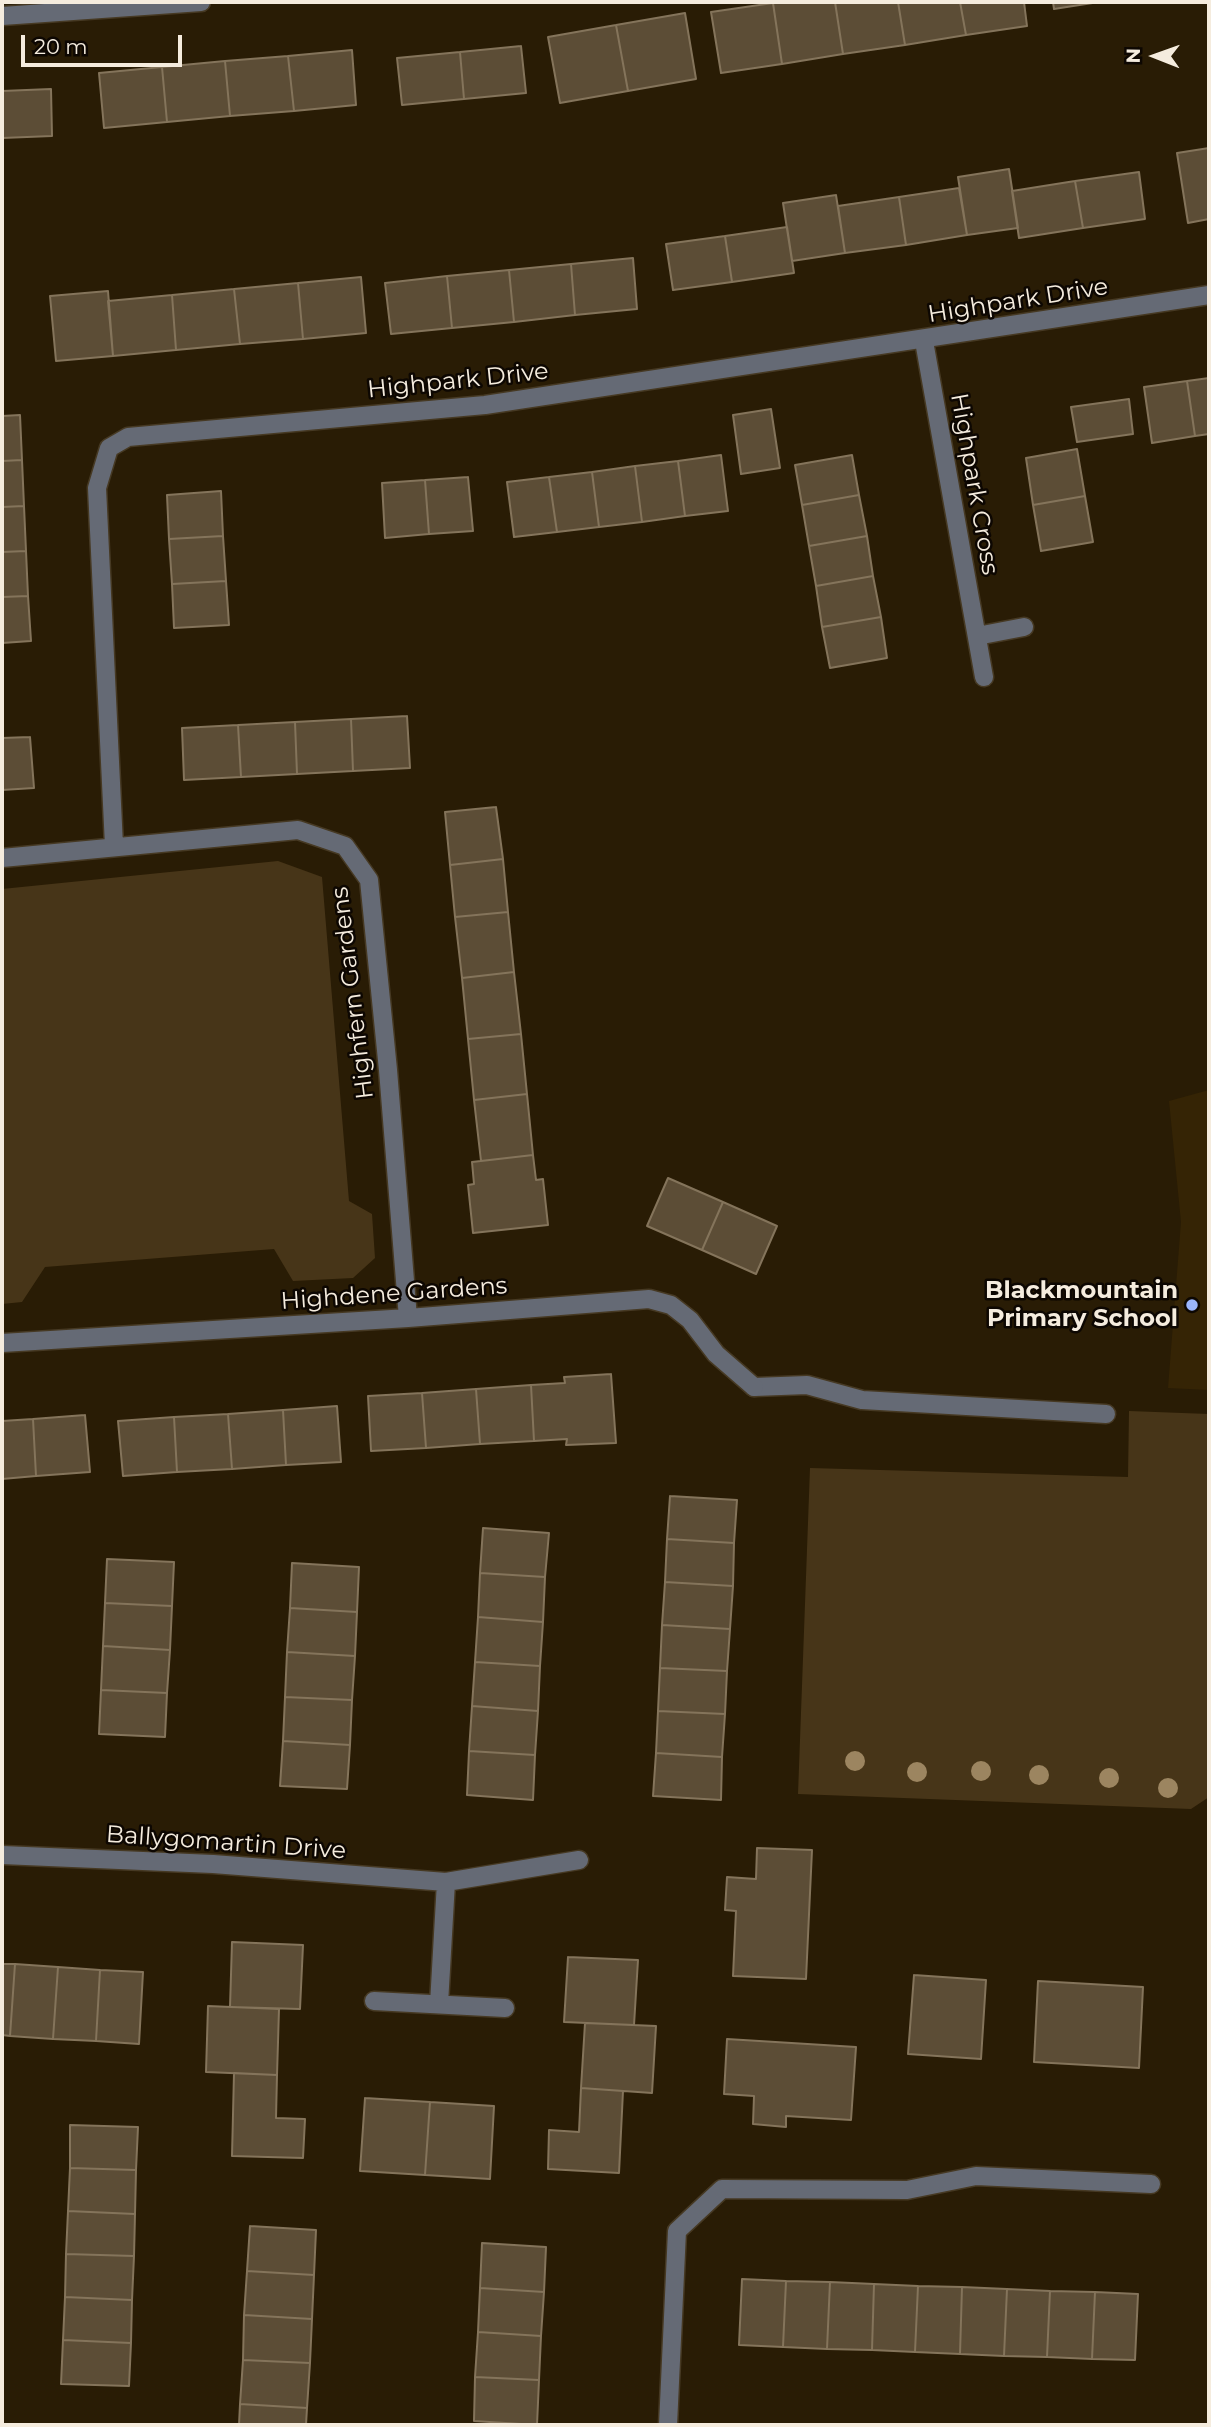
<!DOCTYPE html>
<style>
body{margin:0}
#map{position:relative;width:1211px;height:2427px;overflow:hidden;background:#291c05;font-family:Montserrat,sans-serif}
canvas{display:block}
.frame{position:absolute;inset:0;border:4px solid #f5ecde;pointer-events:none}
.north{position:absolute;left:1120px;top:21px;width:70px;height:70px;-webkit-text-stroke:5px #0d0702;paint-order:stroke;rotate:271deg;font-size:19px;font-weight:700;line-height:28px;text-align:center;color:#f5ecde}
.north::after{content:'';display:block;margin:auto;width:24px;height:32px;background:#f5ecde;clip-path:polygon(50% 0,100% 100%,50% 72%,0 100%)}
.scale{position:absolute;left:21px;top:35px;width:161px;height:32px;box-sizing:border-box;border:4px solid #f5ecde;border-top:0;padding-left:9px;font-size:21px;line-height:24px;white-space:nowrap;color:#f5ecde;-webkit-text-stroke:5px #0d0702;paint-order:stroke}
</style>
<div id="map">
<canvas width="1211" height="2427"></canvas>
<div class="frame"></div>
<div class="north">N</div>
<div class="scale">20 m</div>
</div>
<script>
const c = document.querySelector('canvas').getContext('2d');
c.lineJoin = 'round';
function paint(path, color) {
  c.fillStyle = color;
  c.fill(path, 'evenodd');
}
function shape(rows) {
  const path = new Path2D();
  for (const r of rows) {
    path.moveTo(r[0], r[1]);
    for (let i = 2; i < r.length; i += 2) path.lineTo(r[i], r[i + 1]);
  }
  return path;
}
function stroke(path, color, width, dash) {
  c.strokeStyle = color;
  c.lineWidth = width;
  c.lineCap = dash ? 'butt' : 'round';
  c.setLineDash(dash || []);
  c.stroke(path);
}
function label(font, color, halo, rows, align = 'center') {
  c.font = font + ' Montserrat,sans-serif';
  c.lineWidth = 5;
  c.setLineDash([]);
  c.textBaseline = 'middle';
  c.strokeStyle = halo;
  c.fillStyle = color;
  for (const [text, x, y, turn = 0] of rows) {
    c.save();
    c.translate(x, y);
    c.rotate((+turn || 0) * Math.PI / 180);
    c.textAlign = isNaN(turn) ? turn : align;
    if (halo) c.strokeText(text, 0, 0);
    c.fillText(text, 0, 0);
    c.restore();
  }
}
const built = shape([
 [1209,1090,1209,1390,1168,1388,1181,1222,1169,1101]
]);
const green = shape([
 [278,861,322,877,349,1201,372,1214,375,1258,353,1278,293,1281,274,1249,45,1267,22,1302,2,1304,2,889],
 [1129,1411,1209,1414,1209,1797,1191,1809,798,1794,810,1468,1128,1477]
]);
const building = shape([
 [835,2,843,54,782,64,773,3,835,2],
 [835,2,898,2,905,45,843,54,835,2],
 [898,2,960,2,966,35,905,45,898,2],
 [960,2,1024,2,1027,26,966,35,960,2],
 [1053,2,1099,2,1054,9,1053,2],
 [773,3,782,64,721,73,711,12,773,3],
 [685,13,696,79,628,91,616,25,685,13],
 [616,25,628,91,560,103,548,37,616,25],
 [521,46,526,93,464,99,460,52,521,46],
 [352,50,356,105,294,111,288,56,352,50],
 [460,52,464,99,402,105,397,58,460,52],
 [288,56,294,111,230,116,225,61,288,56],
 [225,61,230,116,167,122,162,67,225,61],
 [162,67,167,122,104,128,99,73,162,67],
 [51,89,52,136,2,138,2,91,51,89],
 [1209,148,1209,219,1188,223,1177,153,1209,148],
 [1009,169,1018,228,967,235,958,177,1009,169],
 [1139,172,1145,219,1083,228,1075,181,1139,172],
 [1075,181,1083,228,1019,238,1012,191,1075,181],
 [959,188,967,235,906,245,899,197,959,188],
 [836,195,845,253,792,261,783,203,836,195],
 [899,197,906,245,845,253,838,206,899,197],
 [787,227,794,273,732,282,725,236,787,227],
 [725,236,732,282,673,290,666,244,725,236],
 [633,258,637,309,575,315,571,264,633,258],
 [571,264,575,315,514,322,509,270,571,264],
 [509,270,514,322,452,328,447,276,509,270],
 [447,276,452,328,391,334,385,283,447,276],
 [361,277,366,333,303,339,298,283,361,277],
 [298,283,303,339,240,344,234,289,298,283],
 [234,289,240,344,176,350,172,295,234,289],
 [108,291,113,356,56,361,50,296,108,291],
 [172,295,176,350,113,356,108,301,172,295],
 [1209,378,1209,434,1195,436,1187,381,1209,378],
 [1187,381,1195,436,1152,443,1144,387,1187,381],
 [1129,399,1133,434,1077,442,1071,407,1129,399],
 [771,409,780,468,741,474,733,415,771,409],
 [20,415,22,460,2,461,2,416,20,415],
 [1077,449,1085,496,1033,505,1026,458,1077,449],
 [721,455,728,511,685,516,678,461,721,455],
 [852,455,859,495,802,505,795,465,852,455],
 [22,460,24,506,2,507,2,461,22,460],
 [678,461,685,516,642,522,635,466,678,461],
 [635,466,642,522,599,527,592,472,635,466],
 [592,472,599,527,557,532,549,477,592,472],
 [468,477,473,531,429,534,425,480,468,477],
 [549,477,557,532,514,537,507,482,549,477],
 [425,480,429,534,385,538,382,483,425,480],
 [221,491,223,536,169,539,167,495,221,491],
 [859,495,867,536,809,546,802,505,859,495],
 [1085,496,1093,542,1041,551,1033,505,1085,496],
 [24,506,26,551,2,552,2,507,24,506],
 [223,536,226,581,172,584,169,539,223,536],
 [867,536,873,576,816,586,809,546,867,536],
 [26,551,28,596,2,597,2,552,26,551],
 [873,576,881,617,822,627,816,586,873,576],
 [226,581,229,625,174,628,172,584,226,581],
 [28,596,31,641,2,643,2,597,28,596],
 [881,617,887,658,830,668,822,627,881,617],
 [407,716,410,768,353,771,351,719,407,716],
 [351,719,353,771,297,774,295,722,351,719],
 [295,722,297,774,241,777,238,725,295,722],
 [238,725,241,777,184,780,182,728,238,725],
 [30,737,34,788,2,790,2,738,30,737],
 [496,807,503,859,450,865,445,812,496,807],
 [503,859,508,912,455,917,450,865,503,859],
 [508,912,514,972,462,978,455,917,508,912],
 [514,972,521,1034,468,1039,462,978,514,972],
 [521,1034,527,1094,474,1100,468,1039,521,1034],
 [527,1094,533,1155,481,1161,474,1100,527,1094],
 [533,1155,536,1180,543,1179,548,1225,473,1233,468,1185,474,1184,472,1162,533,1155],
 [668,1178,723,1202,702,1250,647,1226,668,1178],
 [723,1202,777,1226,756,1274,702,1250,723,1202],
 [611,1374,616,1443,566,1445,567,1439,534,1441,531,1385,565,1383,564,1377,611,1374],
 [531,1385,534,1441,480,1444,476,1389,531,1385],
 [476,1389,480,1444,426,1448,422,1393,476,1389],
 [422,1393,426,1448,371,1451,368,1396,422,1393],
 [337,1406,341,1462,286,1465,283,1410,337,1406],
 [283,1410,286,1465,232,1469,228,1414,283,1410],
 [228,1414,232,1469,177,1472,174,1417,228,1414],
 [85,1415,90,1472,36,1476,33,1419,85,1415],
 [174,1417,177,1472,123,1476,118,1421,174,1417],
 [33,1419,36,1476,2,1479,2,1421,33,1419],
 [670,1496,737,1500,734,1543,667,1539,670,1496],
 [483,1528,549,1533,545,1577,480,1573,483,1528],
 [667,1539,734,1543,733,1586,665,1582,667,1539],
 [107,1559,174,1562,172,1606,105,1603,107,1559],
 [292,1563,359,1567,357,1612,290,1608,292,1563],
 [480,1573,545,1577,543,1622,478,1617,480,1573],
 [665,1582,733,1586,730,1629,662,1625,665,1582],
 [105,1603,172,1606,170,1650,103,1646,105,1603],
 [290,1608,357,1612,355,1656,287,1652,290,1608],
 [478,1617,543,1622,540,1666,475,1662,478,1617],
 [662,1625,730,1629,727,1671,660,1668,662,1625],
 [103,1646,170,1650,167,1693,101,1690,103,1646],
 [287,1652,355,1656,352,1700,285,1697,287,1652],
 [475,1662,540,1666,538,1711,472,1706,475,1662],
 [660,1668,727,1671,725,1714,658,1711,660,1668],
 [101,1690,167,1693,165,1737,99,1734,101,1690],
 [285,1697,352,1700,350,1745,283,1741,285,1697],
 [472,1706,538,1711,535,1755,469,1751,472,1706],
 [658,1711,725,1714,722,1757,656,1753,658,1711],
 [283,1741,350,1745,347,1789,280,1786,283,1741],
 [469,1751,535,1755,533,1800,467,1795,469,1751],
 [656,1753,722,1757,721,1800,653,1796,656,1753],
 [757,1848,812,1850,806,1979,733,1976,736,1911,725,1910,727,1877,756,1879,757,1848],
 [232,1942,303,1945,300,2009,230,2007,232,1942],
 [568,1957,638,1960,634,2025,564,2022,568,1957],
 [2,1964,15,1964,10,2036,2,2035,2,1964],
 [15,1964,58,1967,53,2039,10,2036,15,1964],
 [58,1967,100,1970,96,2041,53,2039,58,1967],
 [100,1970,143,1972,139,2044,96,2041,100,1970],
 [914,1975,986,1980,981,2059,908,2054,914,1975],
 [1038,1981,1143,1987,1139,2068,1034,2062,1038,1981],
 [208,2006,279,2009,277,2075,206,2072,208,2006],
 [585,2023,656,2026,652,2093,581,2088,585,2023],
 [727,2039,856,2047,851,2120,786,2116,786,2127,753,2124,754,2096,724,2094,727,2039],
 [234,2073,277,2075,276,2118,305,2119,303,2158,232,2156,234,2073],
 [581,2088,623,2091,619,2173,548,2169,549,2130,579,2132,581,2088],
 [365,2098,430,2102,425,2175,360,2171,365,2098],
 [430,2102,494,2106,490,2179,425,2175,430,2102],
 [70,2125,138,2127,136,2170,70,2168,70,2125],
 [70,2168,136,2170,135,2214,68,2211,70,2168],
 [68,2211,135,2214,134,2256,66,2254,68,2211],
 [250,2226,316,2230,314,2275,247,2271,250,2226],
 [482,2243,546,2247,544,2292,480,2288,482,2243],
 [66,2254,134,2256,132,2300,65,2297,66,2254],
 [247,2271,314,2275,312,2319,244,2315,247,2271],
 [742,2279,786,2281,783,2347,739,2345,742,2279],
 [786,2281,830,2282,827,2349,783,2347,786,2281],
 [830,2282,874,2284,872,2350,827,2349,830,2282],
 [874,2284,918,2286,915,2352,872,2350,874,2284],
 [918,2286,962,2287,960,2354,915,2352,918,2286],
 [962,2287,1007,2289,1004,2356,960,2354,962,2287],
 [480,2288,544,2292,541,2336,478,2332,480,2288],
 [1007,2289,1050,2291,1047,2357,1004,2356,1007,2289],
 [1050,2291,1095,2292,1092,2359,1047,2357,1050,2291],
 [1095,2292,1138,2294,1135,2360,1092,2359,1095,2292],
 [65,2297,132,2300,131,2343,63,2340,65,2297],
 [244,2315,312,2319,310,2363,243,2360,244,2315],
 [478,2332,541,2336,539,2380,475,2377,478,2332],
 [63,2340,131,2343,129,2386,61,2384,63,2340],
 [243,2360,310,2363,307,2408,240,2404,243,2360],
 [475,2377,539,2380,537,2425,474,2421,475,2377],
 [240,2404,307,2408,306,2425,239,2425,240,2404]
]);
const lane = shape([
 [754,1387,807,1385,862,1400,1106,1414]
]);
const street = shape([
 [2,16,201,2],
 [924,341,984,677],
 [977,636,1024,627],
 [114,846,97,488,109,448,128,437,485,405,1209,295],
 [2,858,298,830,345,846,369,880,388,1070,408,1318],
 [2,1343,408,1318,649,1299,671,1305,690,1320,716,1354,754,1387],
 [2,1855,213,1864,446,1882,579,1860],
 [374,2001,505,2008],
 [439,2004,446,1882],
 [668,2425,677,2231,722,2189,907,2190,976,2176,1151,2184]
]);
const trees = [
 [855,1761],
 [981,1771],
 [917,1772],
 [1039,1775],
 [1109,1778],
 [1168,1788]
];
const markers = [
 [1192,1305,7,"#9ab5fd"]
];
const streetNames = [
 ["Highpark Drive",1018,301,-9],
 ["Highpark Drive",458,381,-6],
 ["Highpark Cross",974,484,80],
 ["Highfern Gardens",353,993,-97],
 ["Highdene Gardens",394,1294,-4],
 ["Ballygomartin Drive",226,1843,4]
];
const poiNames = [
 ["Blackmountain",1178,1291],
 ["Primary School",1178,1319]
];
paint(built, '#352405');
paint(green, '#473518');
paint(building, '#5c4d36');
stroke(building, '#84745b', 2);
stroke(lane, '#463923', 21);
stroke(street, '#463923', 21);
stroke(lane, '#656a75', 18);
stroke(street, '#656a75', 18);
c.fillStyle = '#9c8560';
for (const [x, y] of trees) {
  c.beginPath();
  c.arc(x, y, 10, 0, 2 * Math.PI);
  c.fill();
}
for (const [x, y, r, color] of markers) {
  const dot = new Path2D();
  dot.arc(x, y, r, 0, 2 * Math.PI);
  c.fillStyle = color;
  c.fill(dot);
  stroke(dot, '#0d0702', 2.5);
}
label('24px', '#f5ecde', '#0d0702', streetNames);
label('bold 24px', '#f5ecde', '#0d0702', poiNames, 'right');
</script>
